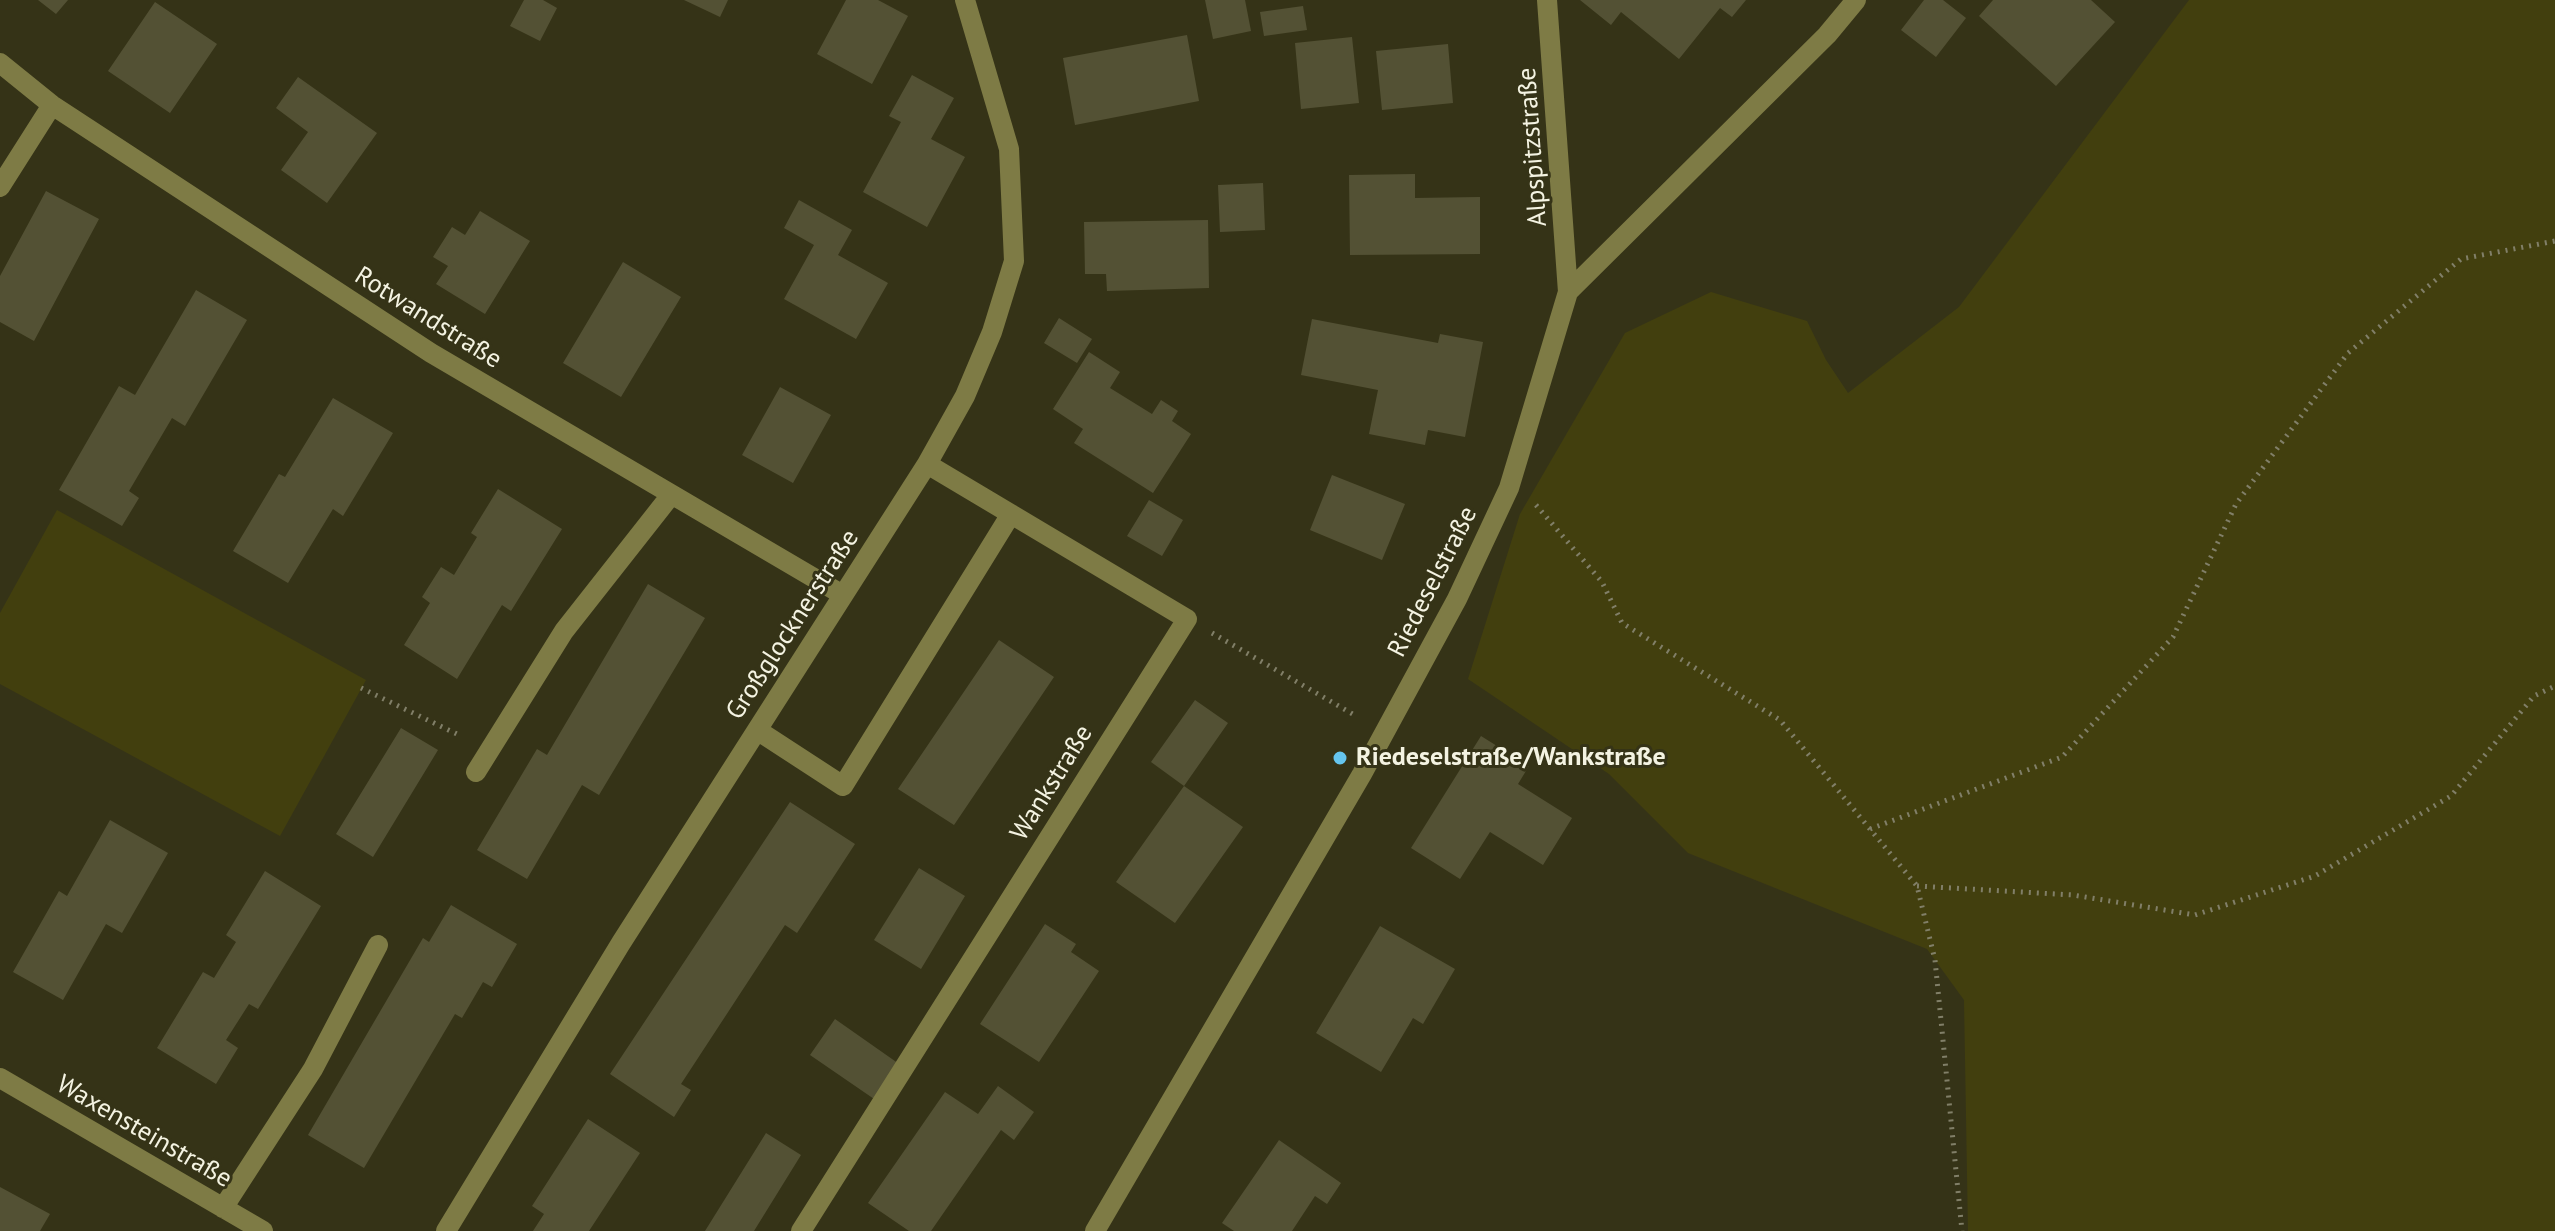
<!DOCTYPE html>
<meta charset="utf-8">
<style>
body{margin:0}
canvas{display:block;background:#353317}
</style>
<canvas width="2555" height="1231"></canvas>
<script>
const c = document.querySelector('canvas').getContext('2d');
c.lineJoin = 'round';
function paint(path, color) {
  c.fillStyle = color;
  c.fill(path, 'evenodd');
}
function shape(rows) {
  const path = new Path2D();
  for (const r of rows) {
    path.moveTo(r[0], r[1]);
    for (let i = 2; i < r.length; i += 2) path.lineTo(r[i], r[i + 1]);
  }
  return path;
}
function stroke(path, color, width, dash) {
  c.strokeStyle = color;
  c.lineWidth = width;
  c.lineCap = dash ? 'butt' : 'round';
  c.setLineDash(dash || []);
  c.stroke(path);
}
function label(font, color, halo, rows, align = 'center') {
  c.font = font + ' "PT Sans",sans-serif';
  c.lineWidth = 6;
  c.setLineDash([]);
  c.textBaseline = 'middle';
  c.strokeStyle = halo;
  c.fillStyle = color;
  for (const [text, x, y, turn = 0] of rows) {
    c.save();
    c.translate(x, y);
    c.rotate((+turn || 0) * Math.PI / 180);
    c.textAlign = isNaN(turn) ? turn : align;
    if (halo) c.strokeText(text, 0, 0);
    c.fillText(text, 0, 0);
    c.restore();
  }
}
const green = shape([
 [2189,0,2555,0,2555,1231,1968,1231,1964,1000,1927,949,1688,853,1609,774,1468,679,1520,514,1625,333,1711,292,1807,321,1826,360,1848,393,1959,307],
 [57,510,366,680,280,836,0,684,0,613]
]);
const building = shape([
 [38,0,68,0,56,14],
 [524,0,543,0,557,8,540,41,510,26],
 [684,0,728,0,720,17],
 [846,0,878,0,908,16,872,84,817,54],
 [1205,0,1245,0,1251,31,1213,39],
 [1580,0,1746,0,1732,17,1720,8,1679,59,1621,12,1611,25],
 [1924,0,1943,0,1966,18,1936,57,1901,30],
 [1993,0,2091,0,2115,22,2056,86,1979,16],
 [155,2,217,44,170,113,108,71],
 [1303,6,1307,30,1264,36,1260,12],
 [1187,35,1199,101,1075,125,1063,58],
 [1352,37,1359,103,1301,109,1295,43],
 [1448,44,1453,103,1382,110,1376,51],
 [912,75,954,98,931,139,965,157,927,227,863,192,901,122,889,116],
 [298,77,377,133,327,203,281,170,308,132,276,108],
 [1415,174,1415,198,1480,197,1480,254,1350,255,1349,175],
 [1263,183,1265,230,1220,232,1218,185],
 [46,191,99,219,34,341,0,322,0,276],
 [799,200,852,230,838,255,888,283,856,339,784,299,814,245,784,228],
 [480,211,530,241,485,314,436,284,448,266,433,257,452,227,465,235],
 [1208,220,1209,288,1107,291,1106,274,1085,274,1084,222],
 [623,262,681,297,621,397,563,363],
 [196,290,247,320,185,426,172,418,129,491,139,498,122,526,59,490,119,386,135,395],
 [1059,318,1092,339,1077,363,1044,343],
 [1312,319,1438,343,1440,334,1483,342,1465,437,1428,430,1425,445,1369,434,1378,390,1301,375],
 [1089,352,1120,372,1110,388,1152,414,1161,400,1178,411,1172,421,1191,434,1153,493,1074,443,1083,429,1053,409],
 [780,387,831,415,793,483,742,455],
 [333,398,393,433,343,516,333,509,288,583,233,551,279,474,285,477],
 [1332,475,1405,504,1382,560,1310,530],
 [498,489,562,529,511,611,502,605,457,679,404,645,430,603,422,597,441,567,454,575,477,537,471,533],
 [1149,500,1183,520,1162,556,1127,536],
 [648,584,705,618,599,795,582,785,527,879,477,850,537,749,547,755],
 [999,640,1054,677,954,825,898,789],
 [1195,700,1228,723,1184,786,1151,762],
 [401,728,438,750,373,857,336,834],
 [1481,736,1529,766,1518,784,1572,818,1543,865,1490,832,1460,879,1411,848],
 [1184,786,1243,827,1175,923,1116,882],
 [790,802,855,844,797,933,785,925,681,1084,691,1090,674,1117,610,1074],
 [110,820,168,853,122,933,106,924,63,1000,13,972,59,891,67,896],
 [919,868,965,896,921,969,874,940],
 [265,871,321,906,258,1009,249,1004,226,1040,238,1048,216,1084,157,1048,203,972,214,978,236,942,226,935],
 [451,905,517,944,492,987,483,982,462,1018,455,1014,364,1168,308,1135,423,938,429,942],
 [1045,924,1076,944,1071,952,1099,971,1039,1062,980,1024],
 [1380,926,1455,969,1423,1024,1413,1018,1381,1072,1316,1033],
 [835,1019,902,1066,877,1101,810,1055],
 [998,1086,1034,1112,1014,1140,1001,1130,931,1231,909,1231,868,1203,945,1092,978,1114],
 [588,1119,640,1153,589,1231,533,1231,544,1214,532,1206],
 [766,1133,801,1155,754,1231,705,1231],
 [1279,1140,1341,1183,1327,1204,1315,1196,1292,1231,1234,1231,1222,1223],
 [0,1187,50,1214,40,1231,0,1231]
]);
const path = shape([
 [1536,505,1602,582,1622,623,1780,720,1917,886,1935,960,1962,1231],
 [1212,633,1356,716],
 [361,688,461,736],
 [1870,829,2062,757,2173,637,2236,504,2348,353,2461,259,2555,241],
 [1917,886,2073,895,2195,915,2315,876,2451,796,2534,696,2555,686]
]);
const minor = shape([
 [1547,0,1568,292],
 [0,63,52,105,431,353,843,595],
 [0,187,52,105],
 [757,730,843,786,1011,514],
 [476,772,564,631,671,495],
 [0,1078,263,1231],
 [223,1208,313,1069,378,945],
 [446,1231,621,943,927,464,965,396,992,332,1014,261,1009,149,965,0],
 [801,1231,1187,619,927,464],
 [1095,1231,1362,774,1457,599,1509,488,1568,292,1827,35,1856,0]
]);
const markers = [
 [1340,758,8,"#65c5ee"]
];
const streetNames = [
 ["Alpspitzstraße",1533,147,-94],
 ["Rotwandstraße",428,318,32],
 ["Riedeselstraße",1433,582,-63],
 ["Großglocknerstraße",793,625,-57],
 ["Wankstraße",1052,783,-58],
 ["Waxensteinstraße",144,1132,30]
];
const poiNames = [
 ["Riedeselstraße/Wankstraße",1356,758]
];
paint(green, '#423f0e');
paint(building, '#535134');
stroke(path, '#817f68', 5, [2, 6]);
stroke(minor, '#7e7b45', 20);
for (const [x, y, r, color] of markers) {
  const dot = new Path2D();
  dot.arc(x, y, r, 0, 2 * Math.PI);
  c.fillStyle = color;
  c.fill(dot);
  stroke(dot, '#353317', 3);
}
label('26px', '#f4f3e2', '#353317', streetNames);
label('bold 26px', '#f4f3e2', '#353317', poiNames, 'left');
</script>
